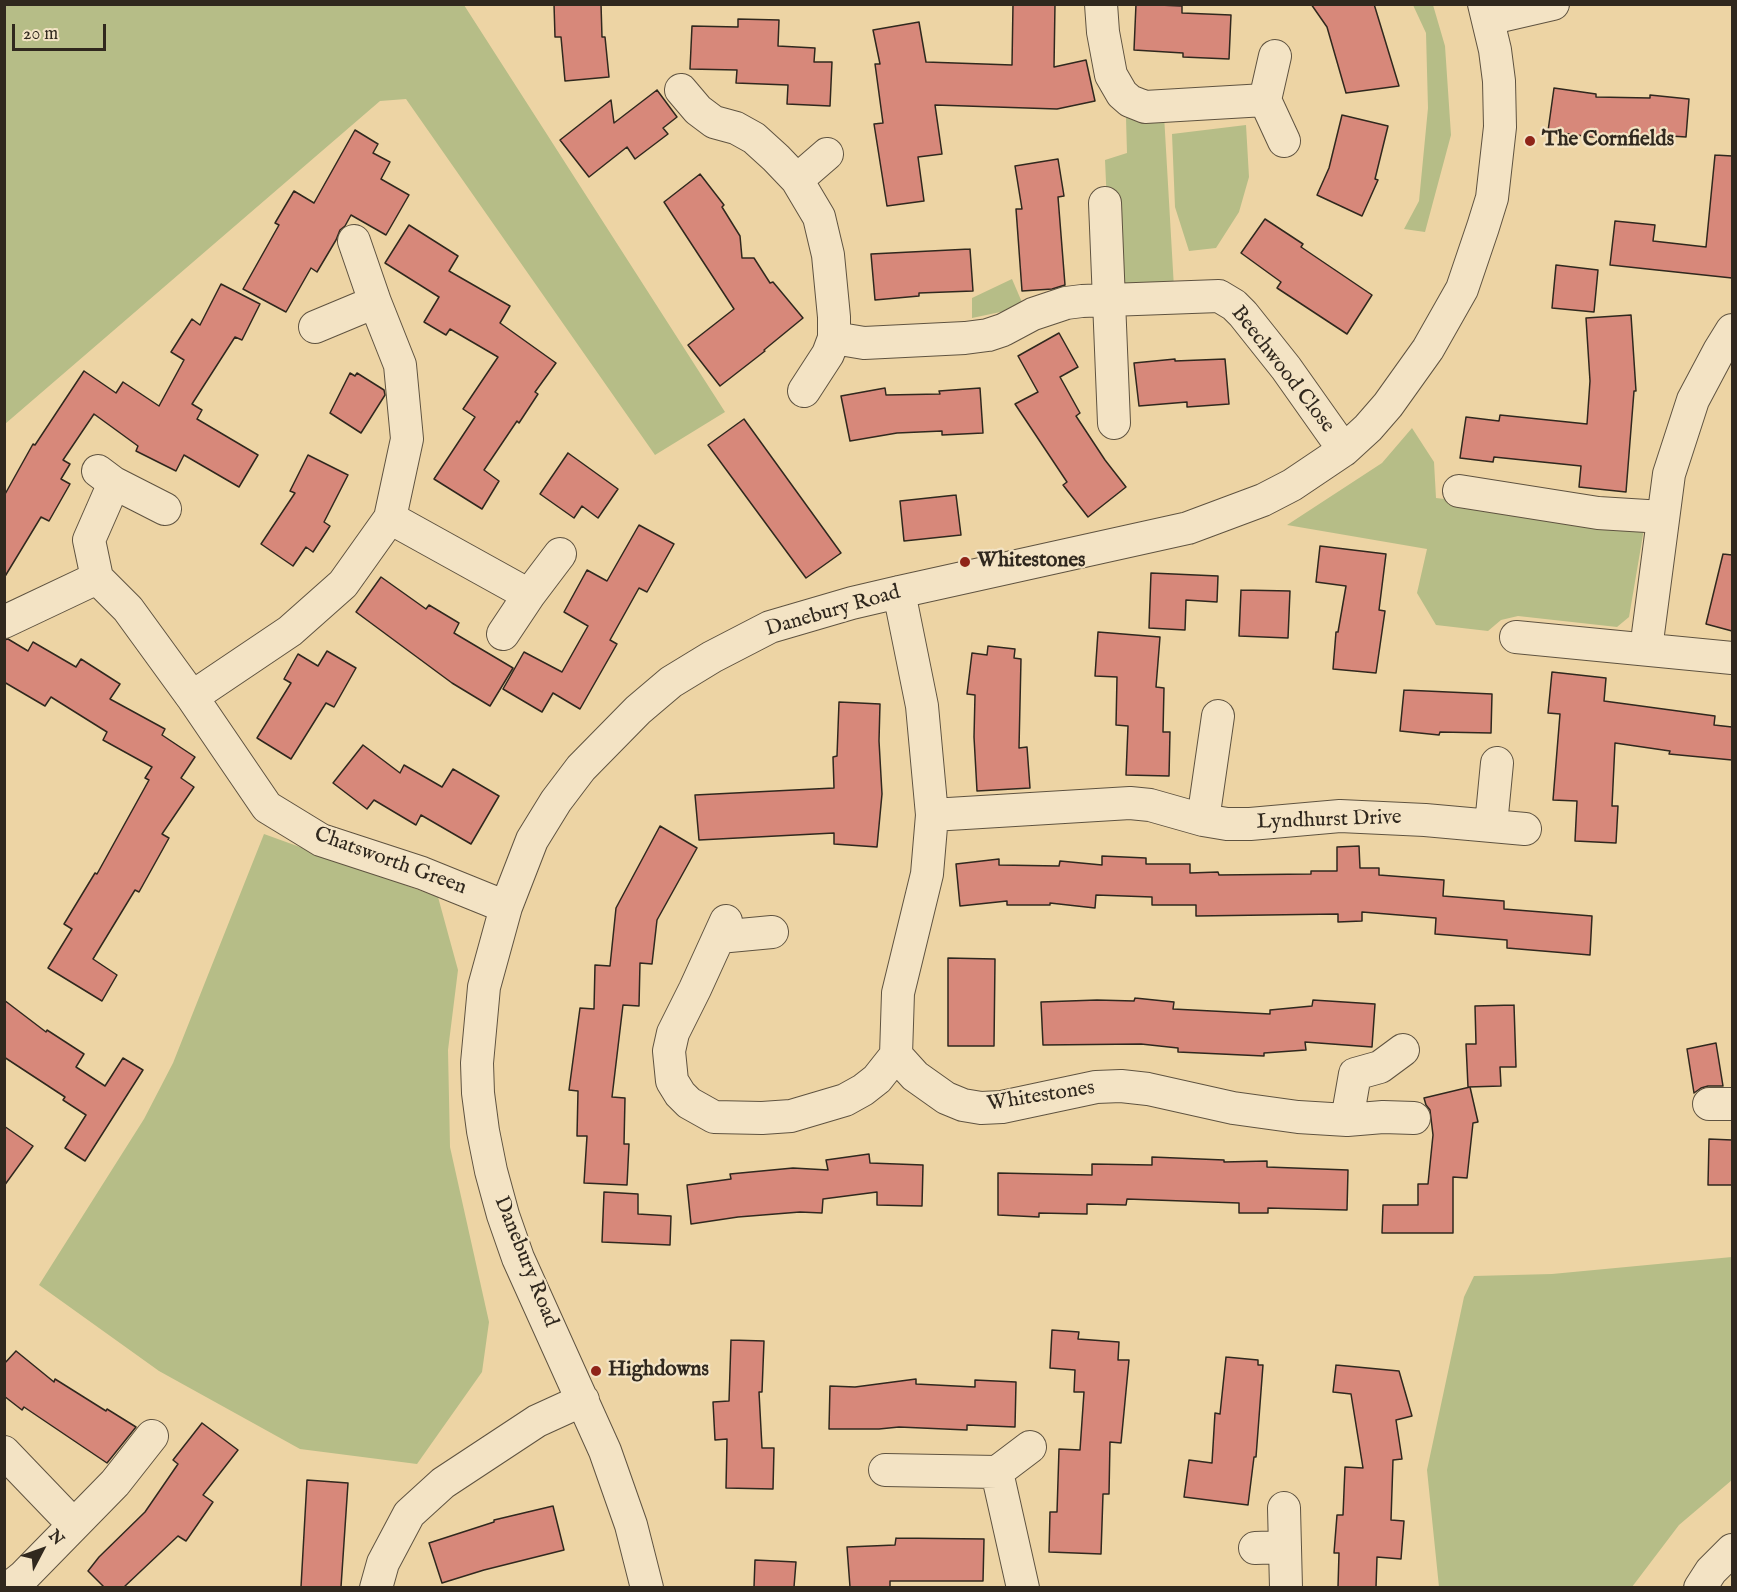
<!DOCTYPE html>
<style>
body{margin:0}
#map{position:relative;width:1737px;height:1592px;overflow:hidden;background:#edd4a4;font-family:"IM FELL English",serif}
canvas{display:block}
.frame{position:absolute;inset:0;border:6px solid #30281e;pointer-events:none}
.north{position:absolute;left:12px;top:1520px;width:60px;height:60px;-webkit-text-stroke:4px #f3e3c4;paint-order:stroke;rotate:49deg;font-size:16px;font-weight:700;line-height:24px;text-align:center;color:#30281e}
.north::after{content:'';display:block;margin:auto;width:21px;height:27px;background:#30281e;clip-path:polygon(50% 0,100% 100%,50% 72%,0 100%)}
.scale{position:absolute;left:12px;top:24px;width:94px;height:27px;box-sizing:border-box;border:3px solid #30281e;border-top:0;padding-left:8px;font-size:18px;line-height:21px;white-space:nowrap;color:#30281e;-webkit-text-stroke:4px #f3e3c4;paint-order:stroke}
</style>
<div id="map">
<canvas width="1737" height="1592"></canvas>
<div class="frame"></div>
<div class="north">N</div>
<div class="scale">20 m</div>
</div>
<script>
const c = document.querySelector('canvas').getContext('2d');
c.lineJoin = 'round';
function paint(path, color) {
  c.fillStyle = color;
  c.fill(path, 'evenodd');
}
function shape(rows) {
  const path = new Path2D();
  for (const r of rows) {
    path.moveTo(r[0], r[1]);
    for (let i = 2; i < r.length; i += 2) path.lineTo(r[i], r[i + 1]);
  }
  return path;
}
function stroke(path, color, width, dash) {
  c.strokeStyle = color;
  c.lineWidth = width;
  c.lineCap = dash ? 'butt' : 'round';
  c.setLineDash(dash || []);
  c.stroke(path);
}
function label(font, color, halo, rows, align = 'center') {
  c.font = font + ' "IM FELL English",serif';
  c.lineWidth = 4.5;
  c.setLineDash([]);
  c.textBaseline = 'middle';
  c.strokeStyle = halo;
  c.fillStyle = color;
  for (const [text, x, y, turn = 0] of rows) {
    c.save();
    c.translate(x, y);
    c.rotate((+turn || 0) * Math.PI / 180);
    c.textAlign = isNaN(turn) ? turn : align;
    if (halo) c.strokeText(text, 0, 0);
    c.fillText(text, 0, 0);
    c.restore();
  }
}
const green = shape([
 [5,4,464,5,725,412,655,455,406,99,380,101,5,424],
 [1413,5,1433,5,1445,46,1451,135,1425,232,1404,229,1419,201,1428,108,1426,33],
 [1164,115,1174,288,1111,294,1105,160,1127,153,1126,118],
 [1246,125,1249,177,1239,212,1216,248,1189,251,1175,207,1172,134],
 [1012,279,1024,307,972,318,972,298],
 [1412,428,1434,462,1436,498,1645,523,1629,617,1617,627,1518,616,1501,620,1488,631,1436,625,1417,593,1427,549,1287,525,1382,463],
 [264,834,438,897,458,970,448,1050,450,1147,489,1322,482,1372,417,1464,300,1449,159,1371,39,1285,144,1119,173,1063],
 [1732,1257,1732,1480,1679,1525,1632,1587,1439,1587,1427,1470,1464,1297,1474,1276,1552,1274]
]);
const building = shape([
 [554,4,601,4,602,37,605,37,609,77,565,81,561,37,555,37,554,4],
 [1013,4,1055,4,1054,67,1086,60,1095,101,1057,109,935,105,942,154,918,157,924,201,887,206,874,124,883,123,875,64,880,64,873,30,919,22,926,62,1012,65,1013,4],
 [1136,4,1182,6,1182,13,1231,15,1229,59,1183,57,1183,53,1134,50,1136,4],
 [1311,4,1374,4,1399,86,1346,93,1327,27,1311,4],
 [738,19,779,20,778,46,815,48,814,62,832,62,830,106,787,104,788,85,736,83,737,70,690,69,692,26,738,27,738,19],
 [1554,88,1596,94,1596,97,1650,98,1650,95,1689,99,1686,137,1642,134,1642,137,1591,137,1548,131,1554,88],
 [657,90,677,117,663,128,668,134,635,159,627,147,589,177,560,140,611,100,614,123,657,90],
 [1342,115,1388,126,1375,179,1378,180,1362,216,1317,195,1329,168,1342,115],
 [355,130,378,144,373,153,390,162,381,179,409,195,386,235,351,215,345,226,340,230,336,240,317,272,311,268,286,312,243,289,279,225,275,223,294,191,314,203,355,130],
 [1715,155,1732,156,1732,278,1610,265,1615,221,1655,225,1653,241,1706,247,1715,155],
 [1058,159,1064,196,1058,197,1065,285,1052,289,1022,291,1016,209,1022,209,1015,166,1058,159],
 [700,174,724,205,722,207,740,236,742,258,754,258,770,283,773,282,803,318,764,350,765,351,720,386,688,345,734,309,664,202,700,174],
 [1265,219,1303,244,1301,247,1372,295,1347,334,1277,288,1281,282,1241,253,1265,219],
 [409,225,458,256,449,271,510,306,500,323,556,363,535,392,538,394,519,423,517,421,484,470,499,481,482,509,434,479,475,417,463,409,498,357,450,329,446,335,424,322,439,297,385,263,409,225],
 [970,249,973,291,919,293,919,296,875,300,871,254,970,249],
 [1556,265,1598,270,1594,312,1552,308,1556,265],
 [221,284,260,304,242,340,235,337,192,404,202,410,197,419,258,455,239,487,184,455,176,471,136,451,138,446,94,414,63,460,70,464,61,479,70,484,49,521,41,517,4,578,4,496,33,444,35,445,84,371,116,393,123,382,159,406,184,360,171,352,192,319,200,325,221,284],
 [1631,315,1636,391,1634,391,1626,492,1579,487,1581,466,1494,457,1493,462,1460,458,1466,417,1499,421,1500,415,1587,424,1590,381,1586,318,1631,315],
 [1059,333,1078,367,1060,377,1080,413,1076,416,1105,460,1126,487,1088,517,1063,485,1067,482,1015,404,1038,392,1018,356,1059,333],
 [1175,359,1175,361,1225,359,1229,404,1187,407,1187,402,1139,406,1134,363,1175,359],
 [350,373,355,376,357,373,384,390,385,395,361,433,330,413,350,373],
 [885,388,886,395,940,394,939,391,980,388,983,433,942,435,942,431,897,433,850,441,841,396,885,388],
 [744,419,841,553,806,578,708,445,744,419],
 [568,453,618,489,598,518,582,506,574,518,540,494,568,453],
 [308,455,348,475,324,522,330,526,313,552,306,547,293,566,261,544,295,493,290,491,308,455],
 [956,495,961,535,904,541,900,501,956,495],
 [639,525,674,544,647,592,639,588,610,640,617,644,580,709,553,693,542,712,503,689,524,652,562,672,588,626,564,612,587,570,607,581,639,525],
 [1320,546,1386,554,1379,610,1385,611,1376,673,1333,669,1336,632,1338,632,1346,586,1316,582,1320,546],
 [1723,554,1732,555,1732,631,1706,624,1723,554],
 [1151,573,1218,576,1217,602,1186,600,1185,630,1149,628,1151,573],
 [381,577,426,609,429,605,459,623,454,633,513,668,490,706,452,683,356,612,381,577],
 [1241,590,1290,591,1288,638,1239,636,1241,590],
 [1098,632,1160,637,1156,687,1164,688,1163,732,1170,732,1169,776,1126,775,1128,726,1116,725,1117,677,1095,676,1098,632],
 [8,639,28,651,33,642,76,667,81,659,120,684,110,699,165,729,162,735,195,757,181,778,194,787,162,834,169,838,139,892,135,890,93,959,117,975,102,1001,48,968,72,929,64,924,95,873,97,874,149,780,145,778,152,767,103,740,107,732,51,697,45,706,4,682,4,640,8,639],
 [988,646,1015,649,1014,658,1021,659,1019,748,1027,747,1030,788,977,791,974,737,975,695,967,694,972,653,987,655,988,646],
 [327,651,356,668,334,707,326,703,291,759,257,738,291,683,284,679,298,654,318,666,327,651],
 [1552,672,1606,678,1604,701,1715,716,1714,725,1732,727,1732,760,1669,754,1670,751,1615,743,1612,806,1618,806,1616,843,1575,841,1577,801,1553,800,1560,714,1548,713,1552,672],
 [1404,690,1492,694,1491,733,1440,732,1439,735,1400,731,1404,690],
 [839,702,880,704,879,741,882,794,877,847,834,844,834,833,699,840,695,795,834,788,833,757,837,756,839,702],
 [363,745,400,773,404,765,442,787,453,769,499,796,471,844,421,815,416,825,374,800,367,809,333,783,363,745],
 [660,826,697,848,657,920,652,964,640,963,639,1006,623,1005,612,1097,625,1098,624,1144,629,1144,627,1185,584,1183,587,1136,577,1136,578,1091,569,1090,580,1008,594,1009,595,965,610,966,616,908,660,826],
 [1359,846,1360,868,1379,868,1379,875,1444,880,1443,896,1504,901,1504,909,1592,916,1590,955,1507,948,1507,940,1435,934,1436,918,1362,912,1362,921,1338,922,1338,914,1196,916,1196,905,1152,905,1152,897,1096,895,1095,908,1050,903,1050,905,1007,905,1007,901,960,906,956,864,999,859,999,865,1059,866,1060,861,1102,865,1102,856,1146,858,1146,864,1190,864,1190,873,1218,872,1219,875,1311,874,1311,871,1337,871,1337,847,1359,846],
 [948,958,995,959,994,1046,948,1046,948,958],
 [1135,998,1174,1002,1173,1009,1270,1014,1270,1010,1312,1006,1313,1000,1375,1004,1372,1047,1305,1042,1306,1050,1264,1053,1264,1056,1178,1052,1178,1048,1141,1044,1043,1045,1041,1002,1097,1000,1134,1001,1135,998],
 [4,1000,46,1032,47,1030,84,1054,76,1067,105,1086,123,1058,143,1070,85,1161,65,1148,86,1115,63,1100,65,1097,4,1057,4,1000],
 [1514,1005,1516,1067,1500,1067,1501,1086,1468,1087,1466,1044,1476,1044,1475,1006,1514,1005],
 [1716,1043,1723,1086,1708,1086,1701,1088,1694,1093,1687,1049,1716,1043],
 [1470,1087,1478,1122,1473,1123,1467,1178,1453,1177,1453,1233,1382,1233,1383,1205,1418,1205,1418,1184,1428,1184,1433,1135,1430,1110,1426,1105,1424,1098,1470,1087],
 [4,1126,33,1146,4,1186,4,1126],
 [1709,1139,1732,1140,1732,1185,1708,1185,1709,1139],
 [869,1154,870,1163,923,1165,922,1206,877,1205,877,1192,823,1199,822,1213,800,1212,738,1217,691,1224,687,1185,731,1179,730,1174,793,1168,828,1170,826,1160,869,1154],
 [1152,1157,1224,1160,1224,1162,1267,1161,1267,1167,1348,1170,1347,1210,1268,1208,1268,1213,1239,1213,1239,1203,1127,1199,1126,1205,1087,1204,1087,1214,1039,1213,1039,1217,998,1215,998,1173,1092,1175,1092,1164,1152,1165,1152,1157],
 [604,1192,638,1194,638,1214,671,1216,670,1245,602,1242,604,1192],
 [1052,1330,1079,1332,1078,1339,1119,1342,1118,1360,1129,1360,1121,1443,1110,1442,1109,1494,1103,1494,1101,1554,1049,1552,1050,1512,1057,1512,1059,1449,1080,1450,1084,1392,1074,1392,1075,1370,1050,1368,1052,1330],
 [731,1340,764,1341,762,1392,759,1392,762,1448,774,1448,773,1489,726,1488,727,1439,715,1440,713,1402,729,1401,731,1340],
 [16,1351,54,1382,55,1379,106,1411,107,1409,136,1427,107,1463,24,1407,22,1410,4,1396,4,1364,16,1351],
 [1226,1357,1258,1360,1258,1365,1263,1365,1256,1457,1254,1457,1248,1505,1184,1497,1189,1460,1212,1463,1215,1413,1220,1414,1226,1357],
 [1336,1365,1399,1371,1412,1416,1396,1420,1402,1459,1393,1460,1391,1520,1404,1521,1401,1559,1377,1557,1376,1587,1338,1587,1339,1553,1334,1553,1337,1515,1343,1515,1345,1467,1363,1468,1351,1394,1333,1392,1336,1365],
 [916,1379,916,1384,975,1387,975,1380,1016,1382,1015,1427,967,1425,967,1430,899,1427,879,1429,829,1429,830,1386,855,1387,916,1379],
 [202,1423,238,1450,203,1495,213,1502,186,1541,178,1536,124,1587,104,1587,88,1571,99,1557,145,1512,178,1464,173,1460,202,1423],
 [307,1480,348,1483,341,1587,301,1587,307,1480],
 [553,1506,564,1550,484,1570,442,1583,429,1543,494,1522,494,1520,553,1506],
 [896,1538,984,1539,983,1581,890,1581,890,1587,850,1587,847,1547,895,1545,896,1538],
 [755,1560,796,1562,794,1587,754,1587,755,1560]
]);
const minor = shape([
 [1101,4,1103,32,1111,75,1122,94,1130,101,1145,107,1265,100],
 [1488,19,1553,4],
 [1275,56,1265,100,1284,141],
 [681,90,698,110,714,122,736,128,754,138,776,158,797,180,819,217,828,255,834,317,834,338,828,354,804,391],
 [797,180,827,154],
 [1105,203,1114,423],
 [315,327,375,302],
 [834,338,864,343,965,338,988,335,1003,330,1033,314,1066,303,1082,301,1219,296,1234,305,1243,314,1286,368,1344,450],
 [98,471,114,483,165,509],
 [114,483,89,540,97,578,128,609,192,697,267,807,321,840,422,873,506,907],
 [1459,491,1598,513,1663,517],
 [390,518,529,595],
 [899,592,922,706,932,815,927,874,898,993,896,1055,915,1076,946,1098,963,1105,981,1108,1002,1107,1096,1087,1121,1086,1148,1089,1233,1108,1298,1117,1347,1120,1383,1117,1414,1118],
 [4,622,97,578],
 [503,634,529,595,560,554],
 [1516,637,1732,658],
 [1646,649,1669,474,1693,400,1719,351,1732,330],
 [192,697,290,631,343,584,390,518,407,439,400,365,375,302,354,241],
 [932,815,1130,803,1150,805,1203,820,1227,824,1250,824,1340,816,1425,820,1525,829],
 [1203,820,1218,716],
 [1491,825,1497,763],
 [726,921,695,989,673,1033,669,1051,672,1081,680,1094,689,1103,714,1117,762,1118,791,1116,845,1100,863,1090,877,1079,896,1055],
 [719,937,772,932],
 [1709,1104,1732,1104],
 [1347,1120,1355,1074,1380,1067,1403,1050],
 [4,1452,74,1525],
 [885,1470,997,1472,1030,1447],
 [997,1472,1023,1588],
 [1284,1508,1286,1588],
 [1255,1548,1285,1547],
 [9,1588,24,1576,115,1483,152,1436],
 [376,1588,383,1563,409,1514,443,1483,537,1421,583,1400],
 [647,1588,631,1525,605,1451,518,1258,503,1215,491,1171,483,1131,478,1093,477,1063,484,987,506,907,532,840,556,801,581,768,638,710,671,682,712,657,770,627,852,603,899,592,1188,528,1263,500,1292,485,1344,450,1368,428,1388,405,1428,349,1462,289,1483,227,1492,198,1500,127,1499,81,1495,50,1484,4],
 [1700,1588,1711,1571,1732,1550]
]);
const markers = [
 [1530,141,6,"#8f2418"],
 [965,562,6,"#8f2418"],
 [596,1371,6,"#8f2418"]
];
const poiNames = [
 ["The Cornfields",1542,141],
 ["Whitestones",977,562],
 ["Highdowns",608,1371]
];
const streetNames = [
 ["Beechwood Close",1282,370,52],
 ["Danebury Road",833,612,-16],
 ["Lyndhurst Drive",1329,821,-2],
 ["Chatsworth Green",390,862,20],
 ["Whitestones",1041,1097,-9],
 ["Danebury Road",525,1262,68]
];
paint(green, '#b6bd87');
paint(building, '#d7887a');
stroke(building, '#30281e', 1.5);
stroke(minor, '#5f5340', 34);
stroke(minor, '#f3e3c4', 32);
for (const [x, y, r, color] of markers) {
  const dot = new Path2D();
  dot.arc(x, y, r, 0, 2 * Math.PI);
  c.fillStyle = color;
  c.fill(dot);
  stroke(dot, '#f3e3c4', 2);
}
label('bold 21px', '#30281e', '#f3e3c4', poiNames, 'left');
label('21px', '#30281e', '#f3e3c4', streetNames);
</script>
